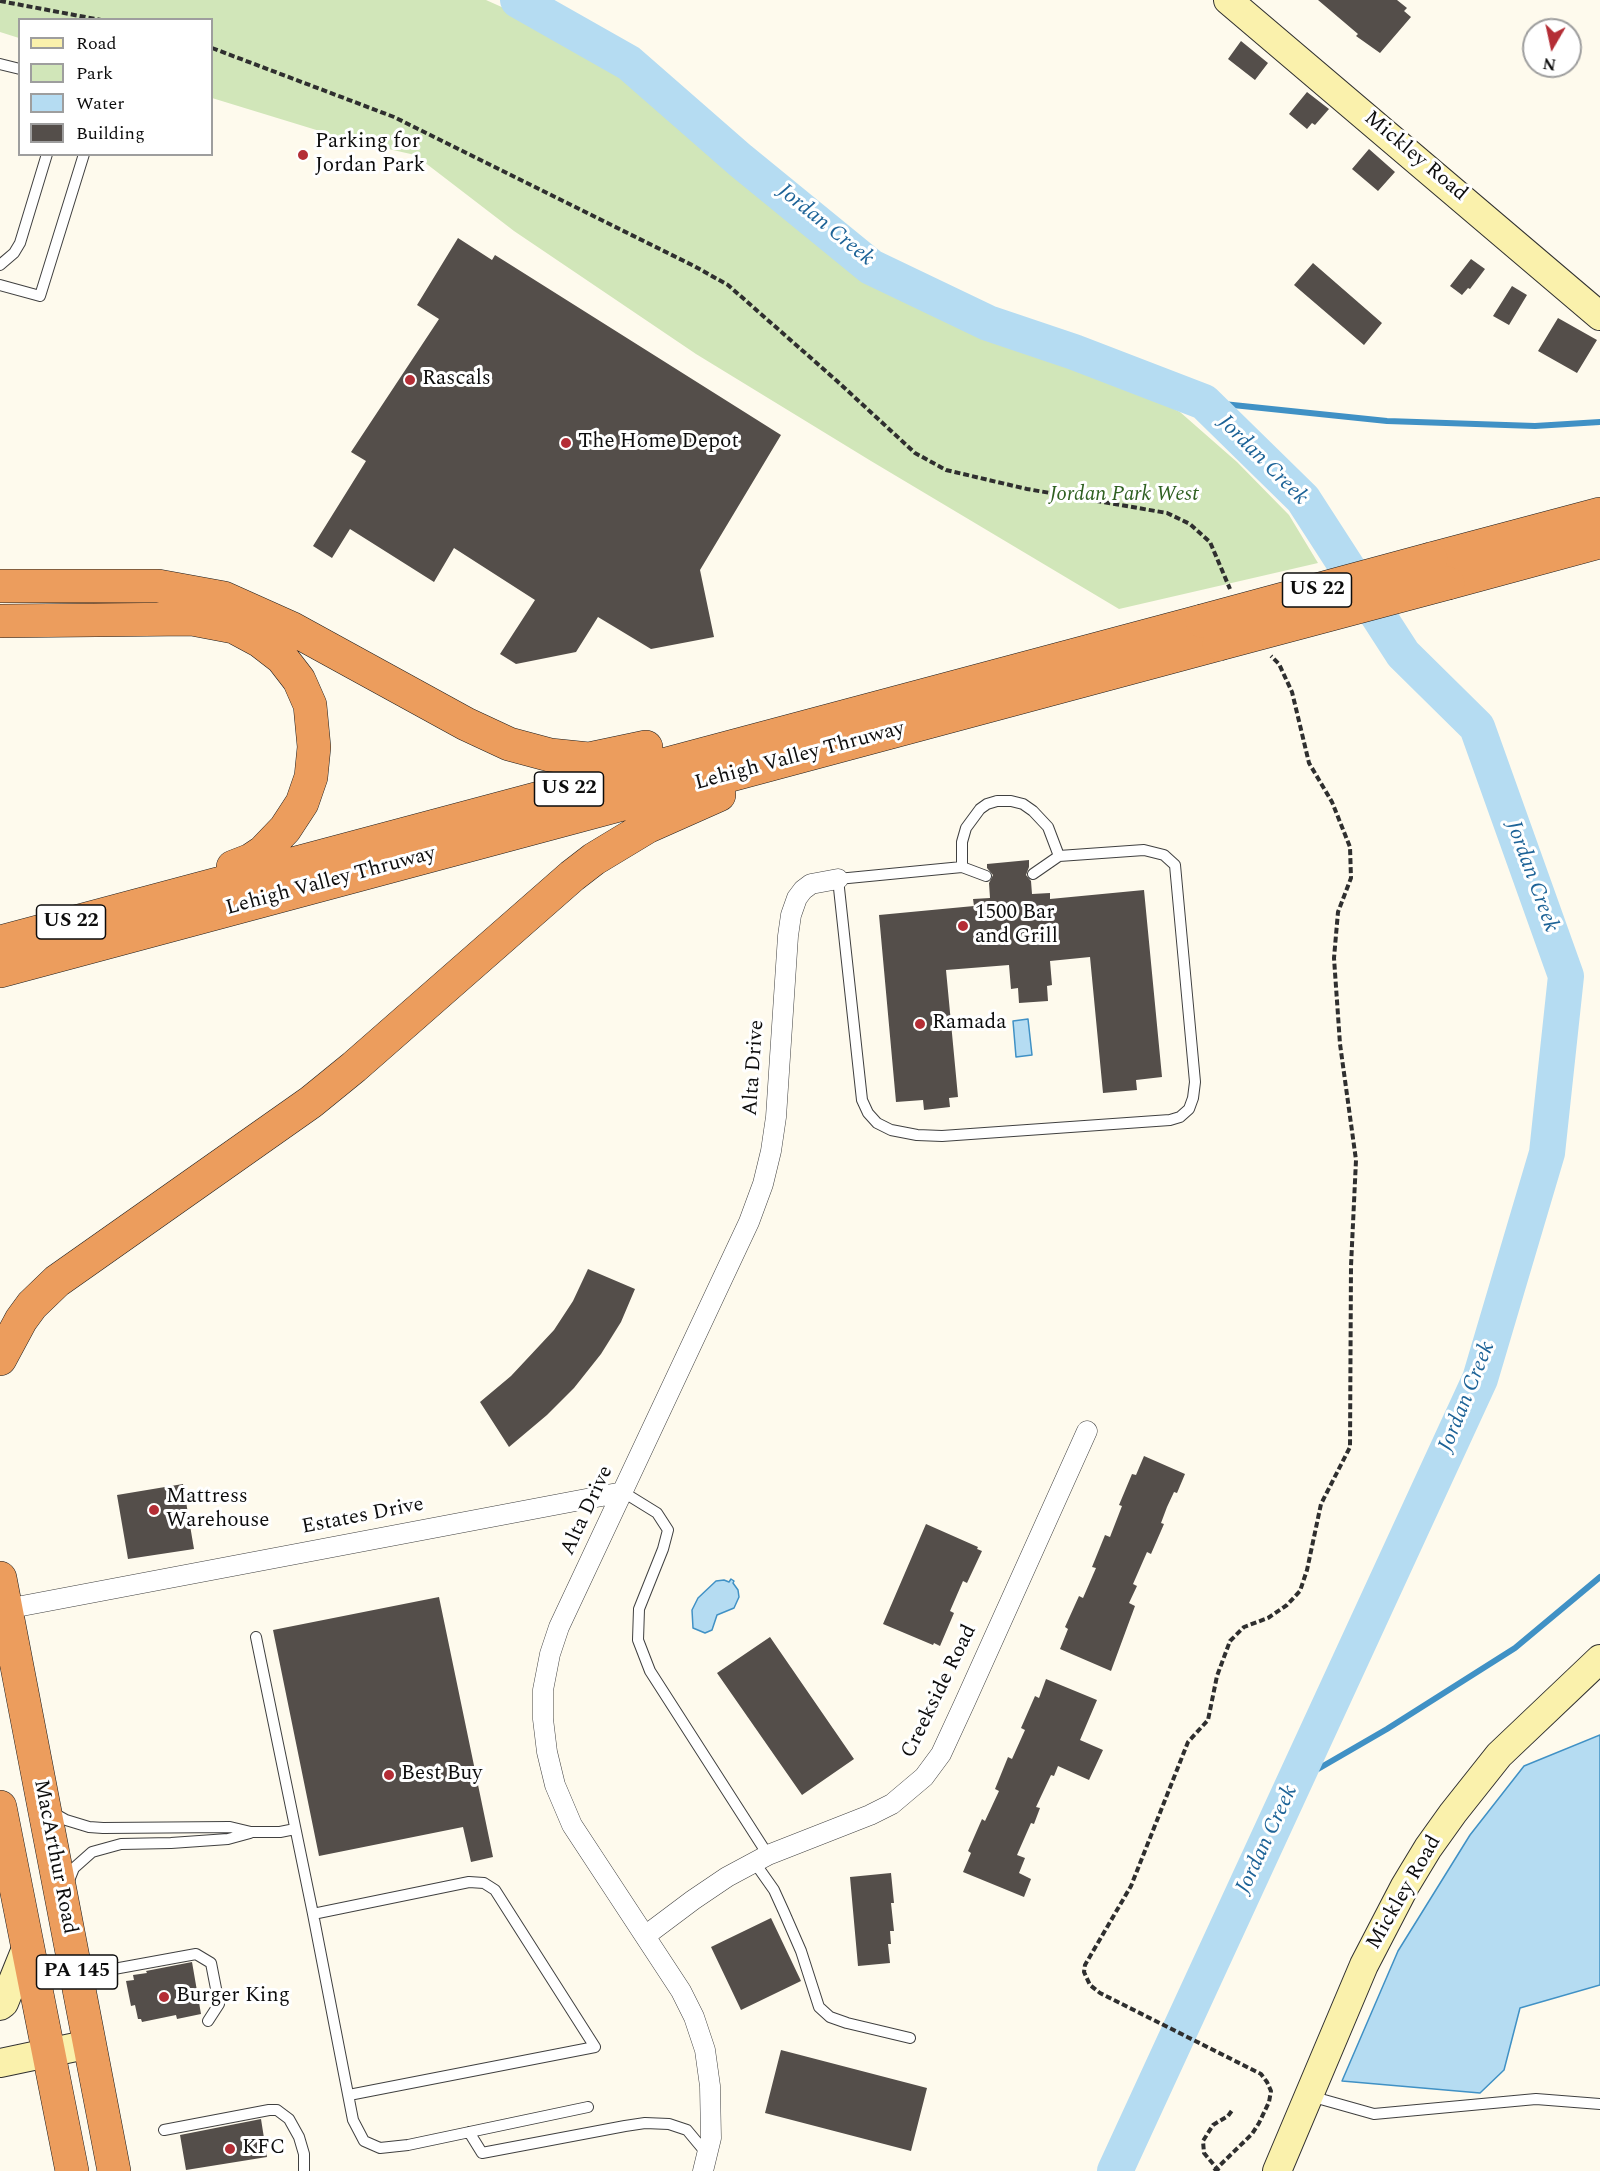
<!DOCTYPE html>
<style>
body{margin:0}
#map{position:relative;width:1600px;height:2171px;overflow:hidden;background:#fefaed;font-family:Spectral,serif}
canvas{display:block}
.legend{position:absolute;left:18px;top:18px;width:195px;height:138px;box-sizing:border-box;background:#fff;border:2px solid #9e9e9e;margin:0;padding:8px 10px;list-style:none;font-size:18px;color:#0d0d0d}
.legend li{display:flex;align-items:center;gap:12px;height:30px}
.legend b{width:30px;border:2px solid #9e9e9e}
.north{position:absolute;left:1522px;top:18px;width:60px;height:60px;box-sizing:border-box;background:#fff;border:2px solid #9e9e9e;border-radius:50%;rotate:189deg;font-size:16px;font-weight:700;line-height:24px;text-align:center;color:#0d0d0d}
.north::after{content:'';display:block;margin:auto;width:21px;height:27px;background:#b42d35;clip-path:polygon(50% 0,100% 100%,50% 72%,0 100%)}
</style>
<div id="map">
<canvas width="1600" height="2171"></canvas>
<ul class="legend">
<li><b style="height:8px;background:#faf1ac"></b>Road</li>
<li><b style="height:16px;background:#d1e6b9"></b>Park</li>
<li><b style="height:16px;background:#b5dcf2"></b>Water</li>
<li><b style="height:16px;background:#544e4a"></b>Building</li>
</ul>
<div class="north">N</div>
</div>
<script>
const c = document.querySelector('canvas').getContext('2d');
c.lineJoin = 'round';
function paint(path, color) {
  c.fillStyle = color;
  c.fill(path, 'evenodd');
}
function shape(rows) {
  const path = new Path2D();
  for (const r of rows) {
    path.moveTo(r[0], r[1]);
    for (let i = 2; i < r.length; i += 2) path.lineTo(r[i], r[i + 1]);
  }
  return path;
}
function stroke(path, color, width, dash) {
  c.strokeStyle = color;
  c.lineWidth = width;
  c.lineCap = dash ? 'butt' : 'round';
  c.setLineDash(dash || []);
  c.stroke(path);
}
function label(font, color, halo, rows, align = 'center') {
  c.font = font + ' Spectral,serif';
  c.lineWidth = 6;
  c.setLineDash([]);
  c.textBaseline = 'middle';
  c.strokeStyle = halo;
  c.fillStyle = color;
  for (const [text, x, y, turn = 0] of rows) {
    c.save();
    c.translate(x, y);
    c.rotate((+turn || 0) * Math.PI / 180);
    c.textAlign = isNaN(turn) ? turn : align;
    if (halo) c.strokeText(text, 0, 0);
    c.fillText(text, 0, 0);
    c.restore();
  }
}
const green = shape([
 [0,0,486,0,524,17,596,58,661,104,783,210,862,272,956,320,1114,380,1180,412,1237,462,1289,515,1318,563,1119,609,871,461,696,354,514,231,415,155,349,140,212,98,212,20,20,20,19,38,0,32]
]);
const water = shape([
 [1028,1019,1032,1055,1016,1057,1013,1021,1028,1019],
 [731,1579,734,1581,733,1583,738,1590,739,1597,734,1608,717,1615,712,1630,705,1633,693,1628,692,1610,698,1598,716,1581,724,1580,729,1582,731,1579],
 [1600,1735,1600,1985,1520,2008,1504,2070,1480,2093,1342,2081,1398,1951,1470,1835,1524,1766,1600,1735]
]);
const stream = shape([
 [1204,402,1387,421,1535,426,1600,422],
 [1292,1784,1387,1729,1515,1648,1600,1577]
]);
const river = shape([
 [518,0,629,63,740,160,871,267,988,323,1074,352,1204,402,1303,499,1403,654,1477,727,1566,976,1547,1153,1480,1379,1115,2171]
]);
const building = shape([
 [1318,0,1397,0,1407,8,1404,11,1411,17,1380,53,1356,36,1358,34],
 [1241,41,1268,63,1255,80,1228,59],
 [1307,92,1329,109,1315,125,1312,123,1307,129,1289,114],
 [1369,149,1395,172,1378,191,1352,169],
 [458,238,492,260,495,255,781,435,700,570,714,637,651,649,598,617,576,652,516,664,500,654,535,600,454,548,434,582,350,529,332,558,313,546,366,461,351,452,439,319,417,305],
 [1471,259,1485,269,1470,289,1468,288,1462,295,1450,286],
 [1313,263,1382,323,1364,345,1294,285],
 [1512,286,1527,295,1509,325,1493,316],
 [1558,318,1597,340,1577,373,1538,351],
 [1029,860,1029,867,1026,875,1031,881,1032,894,1050,893,1050,899,1144,890,1162,1077,1136,1080,1137,1090,1103,1093,1090,957,1050,961,1052,985,1047,986,1048,1001,1019,1003,1018,988,1011,989,1009,965,946,970,958,1097,949,1098,950,1107,924,1110,923,1100,896,1102,879,915,974,906,973,899,990,898,989,883,993,875,987,868,987,864],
 [588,1269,635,1289,621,1322,601,1354,574,1388,547,1415,509,1447,480,1402,511,1376,554,1330,573,1301],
 [1144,1456,1185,1474,1177,1493,1174,1492,1167,1507,1161,1523,1164,1524,1151,1554,1147,1552,1133,1584,1137,1586,1129,1603,1135,1606,1111,1671,1060,1649,1068,1629,1065,1627,1079,1596,1083,1598,1096,1568,1092,1567,1105,1535,1110,1537,1122,1506,1119,1505,1132,1474,1136,1475],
 [183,1484,194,1549,128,1559,117,1495],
 [926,1524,978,1547,977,1549,982,1551,967,1583,963,1581,950,1611,954,1613,940,1646,934,1643,933,1645,883,1624],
 [439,1597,493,1857,471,1862,463,1827,319,1856,273,1630],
 [770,1637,854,1759,802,1795,717,1673],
 [1046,1679,1097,1700,1080,1740,1103,1750,1089,1780,1058,1766,1054,1776,1051,1775,1036,1807,1040,1808,1034,1824,1031,1823,1017,1855,1025,1858,1019,1873,1031,1879,1024,1897,963,1872,971,1853,968,1851,982,1819,985,1821,999,1791,995,1789,1008,1757,1012,1759,1025,1730,1021,1728,1035,1696,1039,1698],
 [891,1873,894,1903,891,1903,894,1931,890,1931,891,1944,888,1944,890,1963,858,1966,850,1877],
 [771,1918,801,1981,741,2010,711,1947],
 [192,1962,201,2014,177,2019,176,2015,142,2022,141,2019,138,2019,135,2005,131,2006,126,1981,134,1980,133,1975,147,1973,146,1971],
 [781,2050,927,2088,911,2151,765,2113],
 [261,2119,267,2157,186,2170,180,2135]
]);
const path = shape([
 [0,1,101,20],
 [212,48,394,117,694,266,728,285,837,381,915,453,946,470,1027,489,1167,513,1190,524,1210,542,1230,589],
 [1214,2171,1252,2134,1259,2123,1269,2102,1271,2091,1267,2082,1261,2074,1100,1993,1090,1985,1084,1972,1085,1965,1131,1886,1188,1742,1208,1720,1217,1676,1230,1641,1244,1627,1268,1618,1287,1605,1300,1591,1307,1570,1321,1504,1350,1447,1351,1266,1356,1160,1340,1044,1334,958,1338,912,1351,878,1350,847,1332,802,1309,763,1292,692,1279,664,1271,656],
 [1219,2171,1204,2153,1203,2141,1213,2125,1228,2116,1233,2109]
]);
const lane = shape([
 [0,64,20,69],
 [0,265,14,253,20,243,47,154],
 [0,285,40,296,84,154],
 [997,801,1011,801,1023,804,1033,811,1048,827,1059,856,1144,850,1164,855,1175,865,1195,1082,1193,1098,1189,1109,1180,1117,1170,1120,942,1136,917,1135,891,1130,877,1123,868,1113,862,1100,838,879,962,867,962,842,966,828,980,809,987,804,997,801],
 [962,867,986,876],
 [1033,874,1059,856],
 [623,1492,657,1513,668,1530,663,1549,639,1609,638,1640,650,1671,768,1855],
 [256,1637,313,1914],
 [50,1811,66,1820,89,1827,103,1828,230,1827,251,1832,280,1832,295,1829],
 [755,1863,774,1890,784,1912,801,1951,819,2007,830,2017,847,2023,910,2038],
 [68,1883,74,1868,92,1852,121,1844,171,1843,228,1839,250,1833],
 [81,1975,196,1954,211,1963,219,2004,208,2021],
 [349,2095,595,2047,495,1890,484,1883,469,1882,313,1914,353,2120,364,2141,380,2148,408,2145,588,2107],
 [1310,2096,1374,2114,1536,2099,1600,2104],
 [164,2130,269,2110,277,2110,289,2119,299,2137,304,2154,304,2171],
 [469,2132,482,2153,625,2126,645,2123,669,2124,687,2130,707,2154]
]);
const street = shape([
 [6,1609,623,1492],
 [645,1936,693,1900,727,1877,768,1855,870,1815,892,1804,924,1777,941,1754,965,1702,1087,1431],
 [703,2171,711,2138,710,2086,705,2050,694,2017,681,1991,572,1825,555,1785,547,1752,543,1719,543,1690,550,1654,559,1627,749,1222,763,1184,771,1151,776,1117,788,936,791,915,797,898,803,890,811,884,838,879]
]);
const secondary = shape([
 [1228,0,1600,316],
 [0,2006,4,2003,27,1946],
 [0,2063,90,2044],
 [1277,2171,1364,1965,1405,1886,1428,1848,1453,1813,1499,1755,1600,1659]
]);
const highway = shape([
 [1431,559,1600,514],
 [1448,583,1600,542],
 [0,586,158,586,224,598,291,628,466,724,509,744,550,755,589,759,646,747],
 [0,621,192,619,234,627,260,641,282,658,299,680,310,705,314,747,311,777,302,803,285,829,263,852,251,860,233,867],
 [0,942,1202,621],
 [0,971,1219,644],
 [0,1359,21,1320,32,1305,57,1281,311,1102,354,1067,572,876,594,859,647,827,719,795],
 [0,1578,114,2171],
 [0,1807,72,2171]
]);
const highwayBridge = shape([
 [1202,621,1431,559],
 [1219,644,1448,583]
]);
const markers = [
 [303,155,6,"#b42d35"],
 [410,380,6,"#b42d35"],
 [566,443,6,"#b42d35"],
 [963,926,6,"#b42d35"],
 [920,1024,6,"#b42d35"],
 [154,1510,6,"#b42d35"],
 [389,1775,6,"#b42d35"],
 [164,1997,6,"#b42d35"],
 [230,2149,6,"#b42d35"]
];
const shields = [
 [1317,590,69],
 [569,789,69],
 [71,922,69],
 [77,1972,81]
];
const shieldNames = [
 ["US 22",1317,590],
 ["US 22",569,789],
 ["US 22",71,922],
 ["PA 145",77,1972]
];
const poiNames = [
 ["Parking for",315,143],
 ["Jordan Park",315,167],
 ["Rascals",422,380],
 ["The Home Depot",578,443],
 ["1500 Bar",975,914],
 ["and Grill",975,938],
 ["Ramada",932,1024],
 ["Mattress",166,1498],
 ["Warehouse",166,1522],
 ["Best Buy",401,1775],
 ["Burger King",176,1997],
 ["KFC",242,2149]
];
const streetNames = [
 ["Mickley Road",1415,157,40],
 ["Lehigh Valley Thruway",800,757,-15],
 ["Lehigh Valley Thruway",331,882,-15],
 ["Alta Drive",755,1068,-86],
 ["Alta Drive",588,1511,-65],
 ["Estates Drive",363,1517,-11],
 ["Creekside Road",940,1692,-64],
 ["MacArthur Road",54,1857,79],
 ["Mickley Road",1405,1893,-60]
];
const parkNames = [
 ["Jordan Park West",1124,496]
];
const waterNames = [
 ["Jordan Creek",825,226,39],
 ["Jordan Creek",1262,461,45],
 ["Jordan Creek",1531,877,70],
 ["Jordan Creek",1468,1397,-68],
 ["Jordan Creek",1268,1840,-65]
];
paint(green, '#d1e6b9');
paint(water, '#b5dcf2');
stroke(water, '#4091c5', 1.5);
stroke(stream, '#4091c5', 6);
stroke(river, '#b5dcf2', 36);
paint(building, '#544e4a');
stroke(lane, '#404040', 12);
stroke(street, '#404040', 21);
stroke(secondary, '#2f2f2f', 30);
stroke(highway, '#1e1e1e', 34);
stroke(path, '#2f2f2f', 4, [6, 3]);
stroke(lane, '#fff', 10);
stroke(street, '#fff', 20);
stroke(secondary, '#faf1ac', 28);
stroke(highway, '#ec9d5d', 33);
stroke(highwayBridge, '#1e1e1e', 34, []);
stroke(highwayBridge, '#ec9d5d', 33);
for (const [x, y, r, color] of markers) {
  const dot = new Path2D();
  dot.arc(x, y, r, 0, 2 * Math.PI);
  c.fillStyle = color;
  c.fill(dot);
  stroke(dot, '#fff', 2);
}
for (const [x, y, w] of shields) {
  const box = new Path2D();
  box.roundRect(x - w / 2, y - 17, w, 34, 4.5);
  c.fillStyle = '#fff';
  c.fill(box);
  stroke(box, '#0d0d0d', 1.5);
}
label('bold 20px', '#0d0d0d', null, shieldNames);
label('21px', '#0d0d0d', '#fff', poiNames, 'left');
label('21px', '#0d0d0d', '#fff', streetNames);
label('italic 21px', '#2f6021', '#fff', parkNames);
label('italic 22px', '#1d6397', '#fff', waterNames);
</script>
